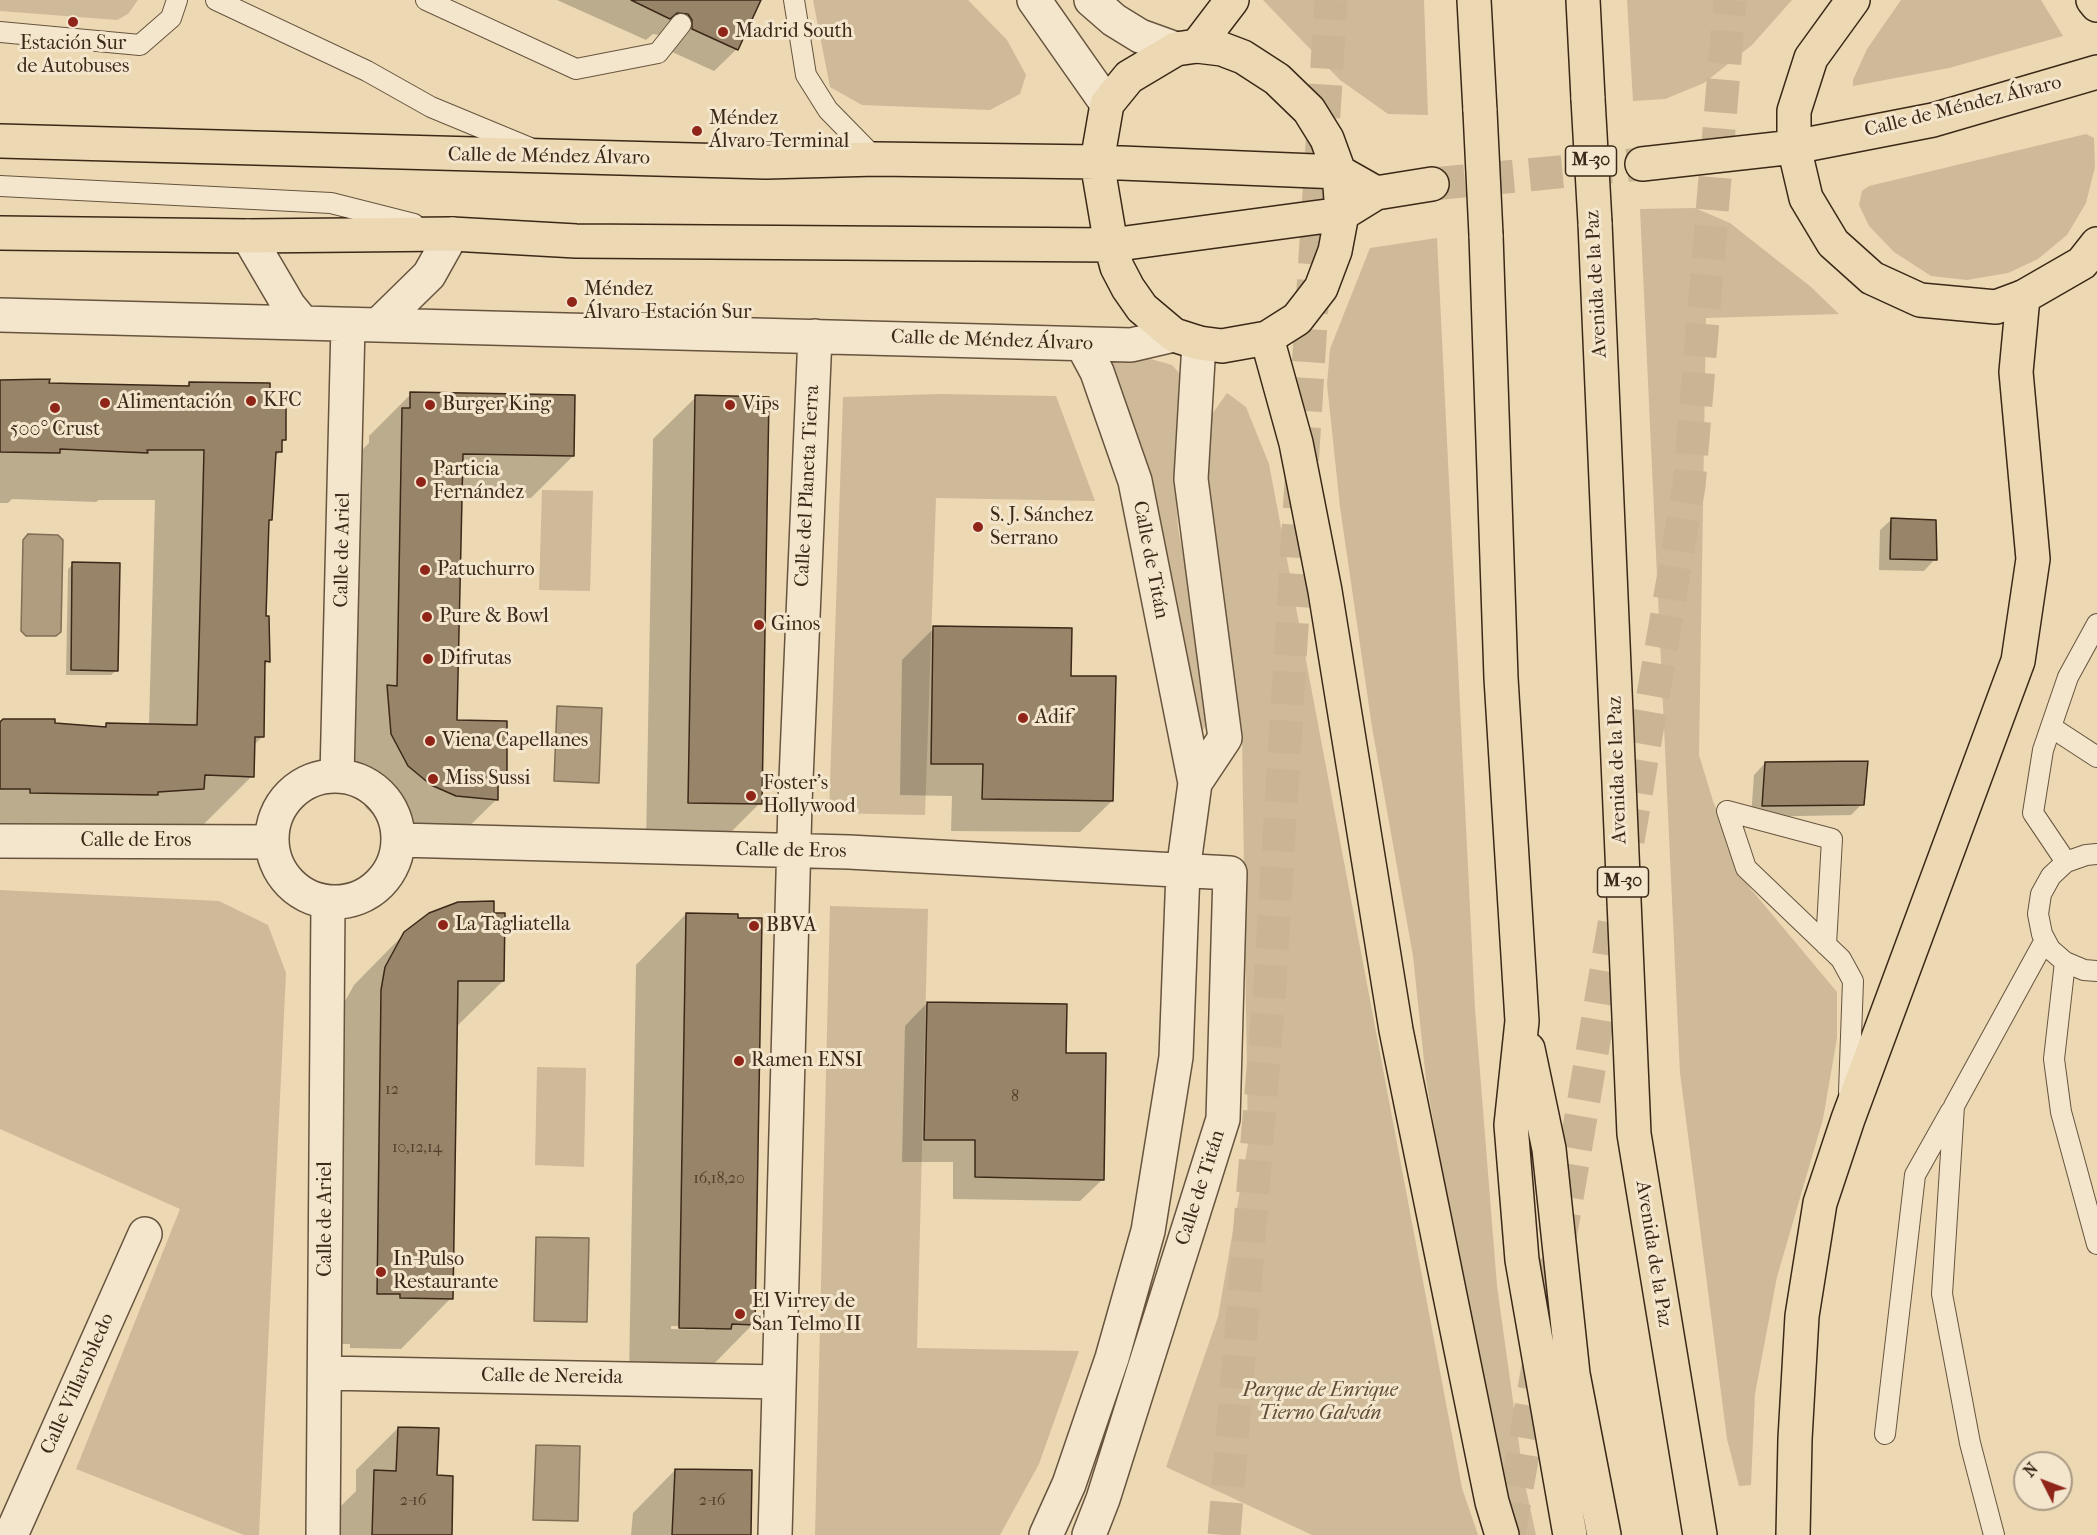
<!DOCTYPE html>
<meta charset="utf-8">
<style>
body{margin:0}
#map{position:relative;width:2097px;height:1535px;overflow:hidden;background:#ecd8b2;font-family:"IM FELL French Canon",serif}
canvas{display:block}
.north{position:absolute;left:2013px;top:1451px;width:60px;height:60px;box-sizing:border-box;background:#f3e6cd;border:2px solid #aa9a85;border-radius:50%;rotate:312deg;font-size:16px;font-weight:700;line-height:24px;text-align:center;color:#3c2818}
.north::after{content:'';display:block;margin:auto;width:21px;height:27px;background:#8f2418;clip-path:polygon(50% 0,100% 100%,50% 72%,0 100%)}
</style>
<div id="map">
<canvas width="2097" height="1535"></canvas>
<div class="north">N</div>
</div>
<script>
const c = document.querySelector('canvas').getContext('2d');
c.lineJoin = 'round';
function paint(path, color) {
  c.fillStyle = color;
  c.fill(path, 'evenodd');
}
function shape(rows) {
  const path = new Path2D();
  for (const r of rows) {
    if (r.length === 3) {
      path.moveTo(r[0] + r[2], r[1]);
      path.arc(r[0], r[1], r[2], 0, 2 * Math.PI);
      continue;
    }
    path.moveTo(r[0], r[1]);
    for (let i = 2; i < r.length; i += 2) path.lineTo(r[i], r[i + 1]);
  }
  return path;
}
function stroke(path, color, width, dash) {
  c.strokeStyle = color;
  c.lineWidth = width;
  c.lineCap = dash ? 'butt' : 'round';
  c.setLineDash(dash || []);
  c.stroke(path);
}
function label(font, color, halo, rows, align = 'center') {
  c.font = font + ' "IM FELL French Canon",serif';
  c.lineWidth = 6;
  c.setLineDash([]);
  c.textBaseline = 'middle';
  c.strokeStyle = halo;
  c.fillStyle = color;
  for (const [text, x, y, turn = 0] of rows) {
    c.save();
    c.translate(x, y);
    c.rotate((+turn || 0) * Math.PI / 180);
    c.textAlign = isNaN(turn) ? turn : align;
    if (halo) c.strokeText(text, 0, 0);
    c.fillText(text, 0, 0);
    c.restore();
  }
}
const green = shape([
 [0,0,138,0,128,14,117,20,0,11],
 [813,0,968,0,1007,40,1026,75,1020,94,990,110,862,105,830,87],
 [1263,0,1424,0,1428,115,1388,114,1340,80],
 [1627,0,1792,0,1752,45,1704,83,1665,99,1633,101],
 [1901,0,2041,0,2063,36,1949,68,1853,86,1853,80,1867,49],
 [2086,134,2094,138,2095,167,2086,203,2067,235,2038,259,2008,273,1967,280,1931,276,1894,252,1869,226,1859,205,1862,191,1869,186],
 [1695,208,1730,223,1811,287,1839,314,1706,318,1699,755,1713,801,1745,882,1837,992,1837,1038,1823,1119,1777,1277,1755,1394,1751,1485,1739,1486,1727,1439,1680,1073,1640,209],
 [1437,238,1475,1009,1497,1286,1524,1480,1536,1535,1520,1535,1509,1500,1475,1356,1426,1080,1413,956,1372,727,1340,507,1327,384,1330,349,1370,248],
 [1147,358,1172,365,1182,376,1183,398,1174,473,1178,528,1201,650,1208,722,1197,739,1108,360],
 [1227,393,1246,407,1269,464,1462,1488,1478,1535,1312,1535,1166,1467,1218,1317,1248,1144,1242,734,1208,480,1212,414],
 [940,394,1056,396,1095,501,936,498,925,815,829,813,843,397],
 [542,490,593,491,590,591,539,590],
 [0,890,219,901,268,925,286,973,259,1535,244,1535,76,1469,180,1209,0,1129],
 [830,906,928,909,917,1348,1079,1351,1039,1464,1000,1535,815,1535],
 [537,1067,586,1068,584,1167,535,1165]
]);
const water = shape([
 [28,534,58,535,63,540,61,632,56,636,26,636,21,631,23,540,28,534],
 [557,706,602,708,599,783,554,781,557,706],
 [536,1237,589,1238,587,1322,534,1321,536,1237],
 [536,1445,580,1446,578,1521,533,1520,536,1445]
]);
const shadow = shape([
 [557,0,759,0,737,49,714,71,670,51,665,36,653,34,646,40],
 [0,380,48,384,185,387,189,384,268,404,285,440,280,444,280,452,274,457,270,519,267,522,265,617,268,661,264,666,263,736,253,746,252,776,202,826,167,825,153,839,0,843,0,720,53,721,54,725,103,729,106,725,149,725,155,500,99,500,96,502,12,499,8,503,0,503],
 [411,394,573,456,531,498,461,497,456,722,506,772,497,781,497,799,454,841,402,834,379,820,366,808,349,777,345,729,355,720,360,452,369,443,369,436],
 [696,397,760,803,718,845,646,844,653,439],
 [1892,519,1935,559,1924,571,1879,570,1880,530],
 [73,564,117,670,111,675,66,675,68,569],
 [934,628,1069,677,1112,801,1080,832,951,831,952,796,900,795,902,660],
 [1765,763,1862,804,1851,815,1751,817,1754,775],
 [493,914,503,981,455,1028,451,1298,401,1349,350,1348,350,1344,327,1344,335,1019,354,985,405,933],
 [686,914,753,1324,703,1375,629,1378,636,965],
 [671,1326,705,1327,705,1330,671,1329],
 [927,1003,1065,1054,1103,1179,1080,1201,953,1199,953,1162,902,1162,905,1026],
 [398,1428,435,1477,450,1535,332,1535,333,1514,356,1491,356,1470],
 [675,1470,749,1535,631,1535,633,1513]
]);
const building = shape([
 [631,0,761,0,738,50,692,29,692,20,688,14,677,13,670,19,631,0],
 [50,379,49,383,189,386,189,382,270,383,270,402,286,402,286,440,282,440,282,452,276,452,272,520,269,520,266,616,269,616,270,662,265,661,264,737,255,737,254,777,205,775,204,789,158,792,158,795,30,793,30,789,0,789,0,722,3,719,55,719,55,723,106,727,106,723,197,725,204,450,147,450,148,453,60,449,60,453,0,452,0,380,50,379],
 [410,392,575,395,574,456,463,454,457,720,507,721,507,773,498,773,498,800,456,796,431,785,408,766,391,734,387,685,397,686,402,408,410,408,410,392],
 [695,395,769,397,762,804,688,803,695,395],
 [1891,518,1936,520,1937,560,1890,559,1891,518],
 [72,562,120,563,118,671,71,670,72,562],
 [933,626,1072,628,1071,676,1116,676,1113,801,982,799,983,764,931,764,933,626],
 [1868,761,1864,805,1762,806,1765,762,1868,761],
 [494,901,494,913,505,913,504,981,458,981,453,1299,400,1298,400,1294,377,1294,381,990,385,967,404,932,429,913,458,902,494,901],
 [686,913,738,914,738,918,762,918,755,1325,732,1324,731,1329,679,1328,686,913],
 [927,1002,1067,1004,1066,1053,1106,1053,1104,1180,975,1177,975,1140,924,1140,927,1002],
 [398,1427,439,1428,437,1475,453,1476,452,1535,372,1535,374,1470,396,1471,398,1427],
 [675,1469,752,1470,751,1535,672,1535,675,1469]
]);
const primaryTunnel = shape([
 [1432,184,1642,164]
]);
const motorwayTunnel = shape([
 [1628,841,1689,486,1730,0],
 [1224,1535,1269,998,1331,0],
 [1509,1535,1617,907]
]);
const service = shape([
 [216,0,367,71,431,107,530,148],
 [426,0,576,69,658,53,681,24],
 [794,0,806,75,828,110,876,159],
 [0,32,140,45,171,18,177,0],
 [0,186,331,203,414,224],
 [2051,727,2097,757],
 [1727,811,1746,868,1841,959,1853,981,1849,1092],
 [1727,811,1832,839,1826,945],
 [2097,854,2086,855,2066,862,2051,876,2041,894,2038,914,2042,934,2050,949,2065,962,2084,970,2097,971],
 [2066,862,2033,813,2043,750,2068,677,2097,624],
 [2065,962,2054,1059,2061,1112,2097,1244],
 [1885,1434,1915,1175,1951,1111],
 [1994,1535,1970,1443,1942,1294,1954,1106,2045,940]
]);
const minor = shape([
 [1034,0,1107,104],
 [1091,0,1114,20,1140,36,1176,49],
 [248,236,289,306,303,323],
 [0,315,1131,345,1174,335],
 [378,325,429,275,452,234],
 [337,776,348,325],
 [335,839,63],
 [1195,783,1225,738,1191,479,1199,343],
 [399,840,849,852,1230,873,1223,1119,1103,1499,1089,1535],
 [0,841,272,842],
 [325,1373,779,1382],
 [11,1535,145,1234],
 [323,1535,328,903],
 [775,1535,795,803,815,336],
 [1046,1535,1069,1484,1112,1358,1148,1231,1176,1057,1183,871,1195,783,1135,481,1097,372,1082,344]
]);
const primary = shape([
 [1853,0,1811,58,1794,111,1794,147,1806,198,1833,243,1872,278,1920,300,1996,307,2023,297,2082,263,2097,244],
 [2093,0,2097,5],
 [1197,46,1222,49,1243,57,1277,79,1309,110,1327,139,1339,172,1342,214,1335,251,1321,288,1297,319,1267,338,1222,346,1199,343,1174,335,1142,308,1128,288,1117,267,1111,245,1097,162,1107,104,1129,77,1176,49,1197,46],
 [0,141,766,162,876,159,1097,162,1339,172,1376,193],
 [1642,164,1794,147,1933,120,2097,72],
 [0,233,248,236,452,234,576,241,1111,245,1342,214,1376,193,1432,184]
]);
const motorway = shape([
 [1474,0,1480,111],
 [1583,0,1588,99],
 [1197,46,1232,0],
 [1595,223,1634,1134,1700,1535],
 [1486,235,1501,678,1522,1021,1511,1125,1522,1260,1570,1535],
 [1267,338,1296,443,1325,591,1396,1030,1492,1502,1502,1535],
 [1528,1049,1549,1149,1573,1374,1604,1535],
 [1793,1535,1795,1439,1802,1316,1820,1203,1848,1119,2018,661,2033,559,2016,372,2023,297]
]);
const motorwayBridge = shape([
 [1588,99,1595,223],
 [1480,111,1486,235]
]);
const markers = [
 [73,22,6,"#8f2418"],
 [723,32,6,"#8f2418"],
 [697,131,6,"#8f2418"],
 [572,302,6,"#8f2418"],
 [251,401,6,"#8f2418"],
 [105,403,6,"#8f2418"],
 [430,405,6,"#8f2418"],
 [730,405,6,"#8f2418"],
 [55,408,6,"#8f2418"],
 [421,482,6,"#8f2418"],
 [978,527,6,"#8f2418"],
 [425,570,6,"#8f2418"],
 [427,617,6,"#8f2418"],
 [759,625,6,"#8f2418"],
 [428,659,6,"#8f2418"],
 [1023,718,6,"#8f2418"],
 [430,741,6,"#8f2418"],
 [433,779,6,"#8f2418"],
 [751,796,6,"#8f2418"],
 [443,925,6,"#8f2418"],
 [754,926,6,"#8f2418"],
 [739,1061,6,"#8f2418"],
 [381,1272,6,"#8f2418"],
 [740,1314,6,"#8f2418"]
];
const numberNames = [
 ["12",392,1090],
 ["8",1015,1097],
 ["10,12,14",417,1148],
 ["16,18,20",719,1179],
 ["2-16",413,1501],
 ["2-16",712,1501]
];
const shields = [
 [1591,161,51],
 [1623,882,51]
];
const shieldNames = [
 ["M-30",1591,161],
 ["M-30",1623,882]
];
const poiNames = [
 ["Madrid South",735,32],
 ["Estación Sur",73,44,"center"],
 ["de Autobuses",73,67,"center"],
 ["Méndez",709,119],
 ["Álvaro-Terminal",709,142],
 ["Méndez",584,290],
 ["Álvaro-Estación Sur",584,313],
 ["KFC",263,401],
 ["Alimentación",117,403],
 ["Burger King",442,405],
 ["Vips",742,405],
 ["500° Crust",55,430,"center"],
 ["Particia",433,470],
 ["Fernández",433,493],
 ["S. J. Sánchez",990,516],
 ["Serrano",990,539],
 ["Patuchurro",437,570],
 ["Pure & Bowl",439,617],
 ["Ginos",771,625],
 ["Difrutas",440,659],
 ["Adif",1035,718],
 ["Viena Capellanes",442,741],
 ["Miss Sussi",445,779],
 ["Foster's",763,784],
 ["Hollywood",763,807],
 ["La Tagliatella",455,925],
 ["BBVA",766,926],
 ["Ramen ENSI",751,1061],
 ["In-Pulso",393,1260],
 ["Restaurante",393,1283],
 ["El Virrey de",752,1302],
 ["San Telmo II",752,1325]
];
const streetNames = [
 ["Calle de Méndez Álvaro",1963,107,-14],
 ["Calle de Méndez Álvaro",549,157,1],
 ["Avenida de la Paz",1597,284,-93],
 ["Calle de Méndez Álvaro",992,341,2],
 ["Calle del Planeta Tierra",808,486,-87],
 ["Calle de Ariel",343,550,-89],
 ["Calle de Titán",1150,560,79],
 ["Avenida de la Paz",1618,770,-92],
 ["Calle de Eros",136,841],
 ["Calle de Eros",791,851,1],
 ["Calle de Titán",1201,1188,-72],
 ["Calle de Ariel",326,1219,-90],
 ["Avenida de la Paz",1653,1254,81],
 ["Calle de Nereida",552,1377,1],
 ["Calle Villarobledo",78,1384,-66]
];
const parkNames = [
 ["Parque de Enrique",1320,1391],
 ["Tierno Galván",1320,1414]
];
paint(green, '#ceba98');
paint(water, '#b09c7e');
stroke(water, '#826e55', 1.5);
paint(shadow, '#0003');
paint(building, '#988468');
stroke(building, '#3c2818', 1.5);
stroke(primaryTunnel, '#c9b593', 33, [33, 16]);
stroke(motorwayTunnel, '#c9b593', 33, [33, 16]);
stroke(service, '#68543e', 22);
stroke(minor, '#68543e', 36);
stroke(primary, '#3c2818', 36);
stroke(motorway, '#3c2818', 36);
stroke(service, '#f3e6cd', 20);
stroke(minor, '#f3e6cd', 33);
stroke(primary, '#ecd8b2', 33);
stroke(motorway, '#ecd8b2', 33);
stroke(motorwayBridge, '#3c2818', 36, []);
stroke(motorwayBridge, '#ecd8b2', 33);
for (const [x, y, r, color] of markers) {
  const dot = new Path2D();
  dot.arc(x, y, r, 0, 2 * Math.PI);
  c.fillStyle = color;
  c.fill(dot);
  stroke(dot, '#f3e6cd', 2);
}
label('16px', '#533f2c', null, numberNames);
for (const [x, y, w] of shields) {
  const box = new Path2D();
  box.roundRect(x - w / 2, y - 15, w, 30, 4.5);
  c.fillStyle = '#f3e6cd';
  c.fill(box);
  stroke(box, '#3c2818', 1.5);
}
label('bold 18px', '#3c2818', null, shieldNames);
label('20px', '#3c2818', '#f3e6cd', poiNames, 'left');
label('20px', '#3c2818', '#f3e6cd', streetNames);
label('italic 20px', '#604c38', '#f3e6cd', parkNames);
</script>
